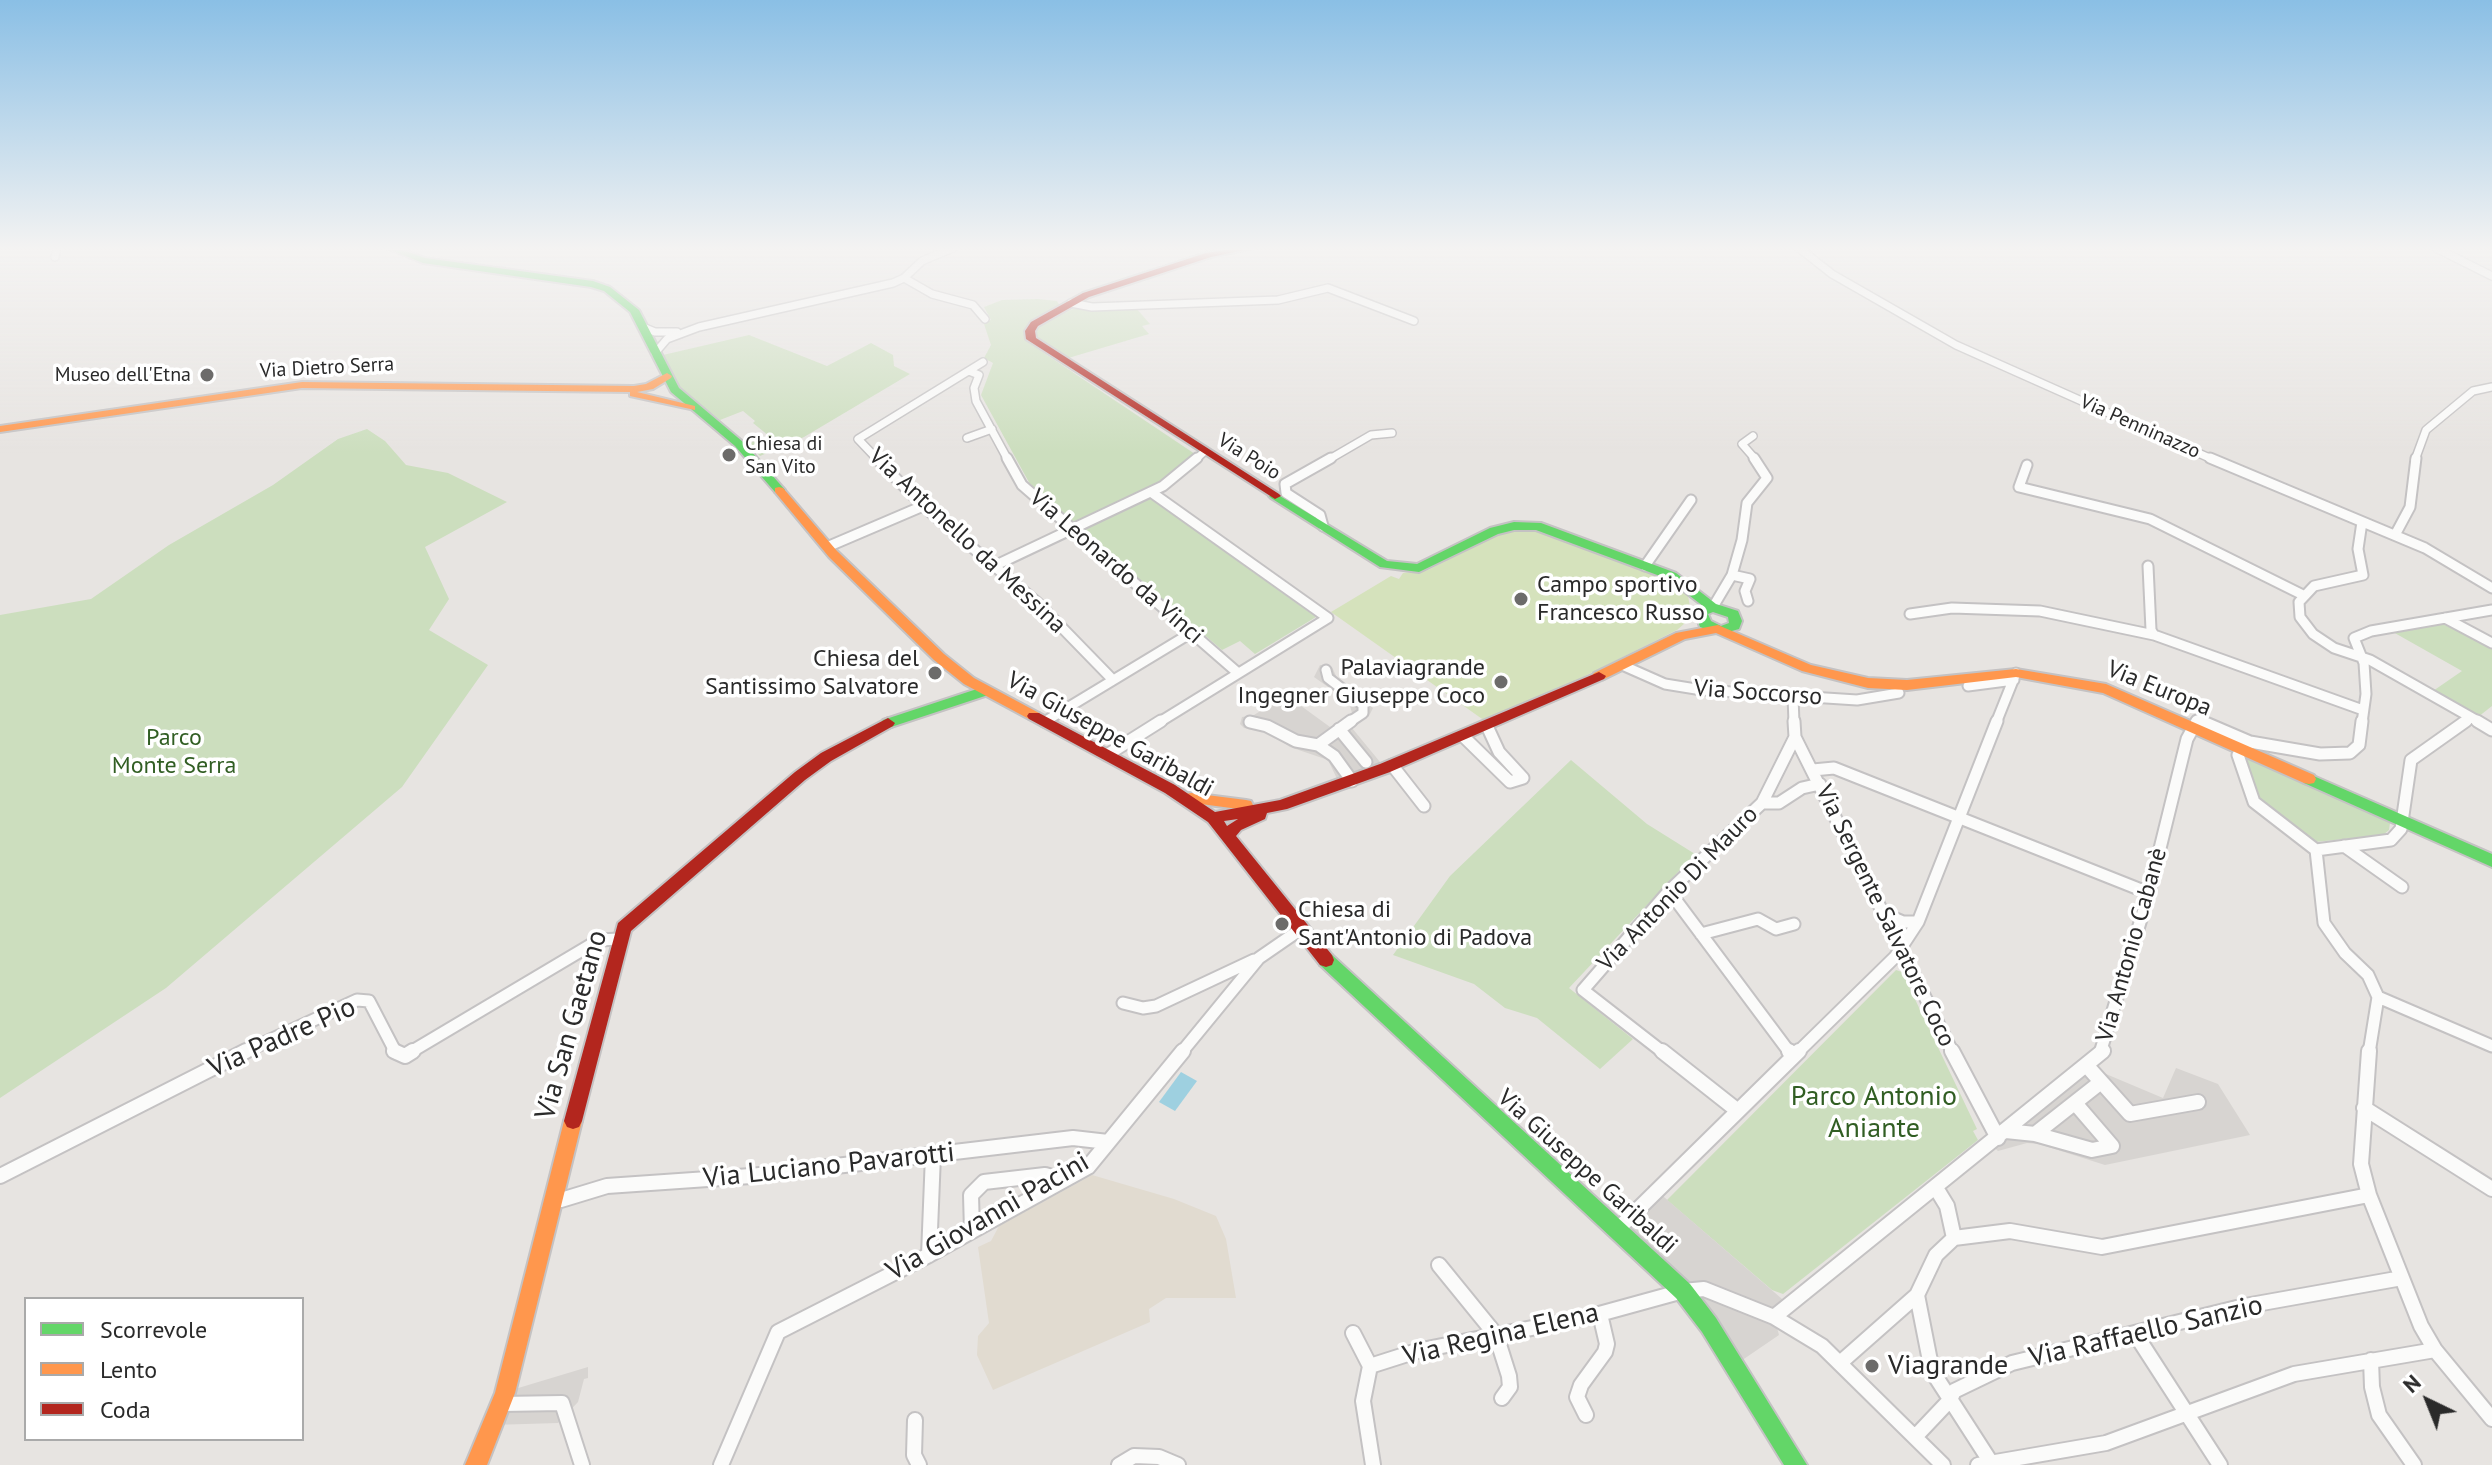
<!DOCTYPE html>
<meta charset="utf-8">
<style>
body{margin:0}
#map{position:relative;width:2492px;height:1465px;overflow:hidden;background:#e7e4e1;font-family:"PT Sans",sans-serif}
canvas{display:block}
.legend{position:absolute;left:24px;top:1297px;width:280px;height:144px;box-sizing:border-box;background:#fff;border:2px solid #aaa;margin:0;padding:10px 14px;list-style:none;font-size:24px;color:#2a2a2a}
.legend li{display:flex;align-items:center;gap:16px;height:40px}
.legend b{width:40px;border:2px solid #aaa}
.north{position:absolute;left:2388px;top:1361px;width:80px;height:80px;-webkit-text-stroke:6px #fff;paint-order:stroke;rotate:317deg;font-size:22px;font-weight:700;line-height:32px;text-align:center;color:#2a2a2a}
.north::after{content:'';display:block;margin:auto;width:28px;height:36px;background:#2a2a2a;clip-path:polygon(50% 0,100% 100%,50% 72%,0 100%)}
</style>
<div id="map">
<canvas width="2492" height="1465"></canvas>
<ul class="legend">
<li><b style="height:10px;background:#63d668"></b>Scorrevole</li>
<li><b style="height:10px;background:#ff974d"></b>Lento</li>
<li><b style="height:10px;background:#b3261e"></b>Coda</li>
</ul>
<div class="north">N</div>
</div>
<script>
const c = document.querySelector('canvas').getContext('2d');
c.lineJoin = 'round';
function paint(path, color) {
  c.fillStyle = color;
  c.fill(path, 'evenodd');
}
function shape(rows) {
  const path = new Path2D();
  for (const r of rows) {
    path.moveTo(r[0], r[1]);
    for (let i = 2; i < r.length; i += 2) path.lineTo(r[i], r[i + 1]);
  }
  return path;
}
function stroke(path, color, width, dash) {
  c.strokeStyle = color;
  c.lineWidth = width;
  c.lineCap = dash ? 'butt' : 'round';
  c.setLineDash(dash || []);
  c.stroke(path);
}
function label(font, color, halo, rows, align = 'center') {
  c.font = font + ' "PT Sans",sans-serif';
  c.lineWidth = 7;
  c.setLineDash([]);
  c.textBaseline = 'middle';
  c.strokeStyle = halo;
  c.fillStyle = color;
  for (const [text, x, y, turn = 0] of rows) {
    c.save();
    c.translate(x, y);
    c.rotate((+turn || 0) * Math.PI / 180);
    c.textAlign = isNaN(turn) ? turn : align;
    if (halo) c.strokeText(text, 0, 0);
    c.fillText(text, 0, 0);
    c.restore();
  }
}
const education = shape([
 [1092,1175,1174,1199,1216,1216,1226,1239,1236,1298,1166,1298,1149,1309,1150,1322,993,1390,977,1355,978,1336,989,1323,978,1247,991,1241,999,1226]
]);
const green = shape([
 [1038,299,1057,301,1060,306,1026,331,1029,343,1195,454,1158,483,1080,521,1072,521,1031,486,981,395,993,363,984,358,991,345,983,321,991,320,984,307,1002,300],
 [1075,308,1136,308,1150,324,1142,326,1149,334,1065,359,1040,344,1034,332,1038,325],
 [749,335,827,366,871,343,893,355,894,366,910,374,804,437,760,456,756,452,759,449,751,449,747,444,769,436,753,423,755,421,743,411,720,420,680,388,663,355],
 [367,429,385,441,406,465,448,473,507,502,425,547,449,599,429,630,488,665,402,787,166,988,0,1098,0,615,91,599,169,545,273,485,338,439],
 [1150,498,1316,617,1255,654,1240,641,1222,650,1082,530],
 [2440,623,2492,646,2492,706,2478,717,2433,691,2462,671,2393,632],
 [2250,758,2390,823,2389,830,2383,835,2315,842,2258,799,2245,760],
 [1571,760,1647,824,1695,854,1569,988,1633,1039,1600,1069,1537,1018,1505,1008,1474,984,1393,955,1450,876],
 [1896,970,1902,972,1977,1129,1973,1131,1978,1140,1783,1294,1772,1290,1667,1200]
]);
const pitch = shape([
 [1514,529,1533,529,1671,579,1688,596,1692,617,1677,630,1537,700,1485,721,1331,612,1391,576,1399,579,1403,573,1428,570,1499,534]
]);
const plaza = shape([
 [1320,665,1332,667,1337,678,1373,708,1369,716,1352,728,1385,768,1340,785,1328,760,1290,747,1268,733,1244,728,1240,724,1242,717,1254,715,1286,695,1330,727,1352,713,1349,702,1314,677],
 [2087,1066,2163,1098,2176,1068,2218,1084,2250,1135,2105,1165,2039,1144,2027,1143,1998,1151,1990,1144],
 [1657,1191,1789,1305,1774,1317,1779,1335,1735,1365,1618,1229],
 [588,1367,588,1378,584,1379,578,1402,558,1423,492,1425,515,1389]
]);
const water = shape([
 [1181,1072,1197,1081,1175,1111,1159,1102]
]);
const streetFar3 = shape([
 [1799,248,1832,274,1956,345,2214,460],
 [2436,248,2492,276],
 [55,257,57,248],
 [904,278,932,294,973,305,985,319],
 [1071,303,1092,307,1278,300,1328,288,1414,321],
 [643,327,655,332,677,332],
 [655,353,667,339,699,327,893,283,904,278,922,261,953,248],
 [969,371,979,375,974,388,976,401,1008,460],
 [1753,436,1742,444,1756,460],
 [967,438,992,429],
 [878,460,858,439,983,362],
 [1195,460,1204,452],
 [1328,460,1371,435,1392,433],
 [2415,460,2426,430,2473,391,2492,387]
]);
const streetFar2 = shape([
 [876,458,923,506,1038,603,1112,679],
 [1007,458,1022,485,1238,673],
 [2210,458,2425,548,2492,588],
 [2027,465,2019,487,2150,519,2303,595],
 [1151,492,1328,618,1158,723],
 [2362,522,2358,549,2363,575,2314,586,2299,602,2300,617,2313,634,2334,648,2370,660,2481,723],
 [1323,526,1320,515,1286,493,1285,484,1331,458],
 [2395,535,2410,507,2416,458],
 [827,547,923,506],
 [994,566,1163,486,1197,458],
 [1645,566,1691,500],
 [2148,566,2151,630,2154,635,2363,710],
 [1732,575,1750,579,1745,591,1748,601],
 [1713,607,1732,575,1742,540,1747,503,1767,478,1754,458],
 [1910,614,1952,608,2040,611,2154,635],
 [2445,618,2492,643],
 [1622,665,1665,684,1702,690,1857,700,1899,693],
 [1326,670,1328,678,1363,705,1363,713,1348,723],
 [1968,686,2014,680],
 [1793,696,1794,723],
 [1044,722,1191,633],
 [1250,722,1256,723],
 [1996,723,2016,673],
 [2196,723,2198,720,2206,723],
 [2362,723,2366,694,2364,663,2354,638,2371,631,2492,610],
 [2463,723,2471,718]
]);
const streetFar1 = shape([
 [1351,721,1318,745,1334,756,1352,781],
 [2201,721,2250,742,2320,754,2350,753,2359,745,2362,721],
 [2477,721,2492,730],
 [1250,722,1267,726,1296,741,1318,745],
 [1339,729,1366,762],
 [1463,736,1510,782,1523,778,1499,752,1487,726],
 [1795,737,1953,1053],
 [2243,748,2238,755,2254,802,2316,850,2324,923,2345,953,2368,975,2378,997,2369,1053],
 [1107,755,1161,721],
 [1392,765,1424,806],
 [1813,770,1834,768,2149,893],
 [1762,803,1779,803,1802,788,1820,784],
 [2344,846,2402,887],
 [2316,850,2391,840,2401,829,2411,760,2466,721],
 [1669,891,1790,1053],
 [1884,914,1903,922,1918,922],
 [1701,934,1758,919,1776,929,1794,924],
 [2378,997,2492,1046],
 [1123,1003,1143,1008,1156,1006,1254,960],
 [242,1053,357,1000,369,1001,396,1053],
 [409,1053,599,940,619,939],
 [1181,1053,1259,958,1301,929],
 [1664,1053,1583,990,1669,891,1762,803,1795,737,1794,721],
 [1797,1053,1895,957,1918,922,1997,721],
 [2100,1053,2149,893,2187,739,2197,721]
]);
const street = shape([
 [394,1051,405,1056,413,1051],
 [1662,1051,1738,1111],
 [1789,1051,1793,1057],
 [1952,1051,1998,1138],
 [2369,1051,2361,1164,2369,1195,2421,1326,2435,1350,2492,1419],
 [2087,1066,2130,1114,2198,1102],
 [2364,1108,2492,1189],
 [2006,1131,2035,1134,2092,1150,2112,1146,2075,1103],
 [2035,1134,2101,1082],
 [0,1176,246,1051],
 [1936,1188,1947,1206,1954,1238],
 [552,1198,561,1200,607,1186,751,1176,1073,1138,1108,1142],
 [1618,1229,1799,1051],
 [972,1231,971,1195,984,1182,1045,1175,1062,1180],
 [929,1255,933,1155],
 [1439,1265,1496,1335,1509,1376,1510,1387,1502,1398],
 [1917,1295,1932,1371,1990,1461],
 [1774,1317,2103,1051],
 [1353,1333,1370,1366],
 [2136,1335,2220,1465],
 [2371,1360,2372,1387,2379,1415,2414,1465],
 [1840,1363,1917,1295,1936,1255,1954,1238,2010,1231,2102,1247,2369,1195],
 [502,1404,562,1403,582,1465],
 [1586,1415,1577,1397,1581,1385,1605,1352,1607,1344,1600,1314],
 [915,1420,914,1455,919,1465],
 [1915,1437,1950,1400,1954,1391,2012,1363,2245,1306,2402,1278],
 [721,1465,778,1332,929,1255,1088,1167,1183,1051],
 [1119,1465,1134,1456,1159,1457,1178,1465],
 [1373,1465,1363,1401,1370,1366,1417,1351,1592,1316,1683,1291,1704,1289,1774,1317,1822,1346,1943,1465],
 [1978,1465,2106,1443,2294,1374,2435,1350]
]);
const fast = shape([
 [386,248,397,248,425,258,593,281,610,287,639,310,679,388,743,442,785,490,783,492,775,492,735,446,671,392,630,312,604,291,591,287,423,263,386,248],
 [1275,493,1387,561,1417,564,1490,528,1514,522,1541,523,1676,573,1716,604,1738,611,1742,621,1739,629,1721,634,1700,627,1695,612,1703,606,1668,579,1536,530,1514,530,1498,534,1419,572,1380,567,1271,498,1269,496,1275,493],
 [1713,612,1728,617,1729,623,1721,626,1711,621,1708,614,1713,612],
 [986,686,993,691,991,694,888,728,881,723,883,720,986,686],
 [2309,774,2492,854,2492,867,2304,783,2302,779,2304,775,2309,774],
 [1326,953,1332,955,1690,1284,1716,1318,1807,1465,1784,1465,1702,1332,1676,1298,1320,965,1318,960,1320,955,1326,953]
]);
const slow = shape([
 [667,373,672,376,671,378,653,389,637,392,695,406,695,410,630,396,630,392,302,388,0,432,0,426,302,382,634,386,646,384,667,373],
 [779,487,783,488,837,551,944,654,974,678,1039,713,1041,716,1039,719,1029,719,964,684,934,660,829,557,775,492,775,488,779,487],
 [1718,625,1811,665,1868,678,1907,680,2016,669,2106,684,2314,775,2316,779,2314,783,2309,784,2304,783,2103,693,2016,677,1907,690,1868,688,1802,671,1716,633,1685,639,1604,679,1599,680,1592,676,1594,673,1676,633,1718,625],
 [1191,793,1246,800,1251,801,1253,805,1251,809,1246,810,1186,802,1184,798,1186,794,1191,793],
 [573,1113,579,1115,582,1121,515,1393,487,1465,465,1465,495,1393,564,1121,567,1115,573,1113]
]);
const jam = shape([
 [1237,248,1254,248,1211,257,1089,297,1038,326,1035,331,1036,338,1279,494,1281,496,1275,499,1026,339,1025,331,1031,322,1083,293,1206,253,1237,248],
 [1599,672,1606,676,1604,679,1390,772,1287,809,1267,813,1265,819,1241,830,1236,836,1332,955,1334,960,1332,965,1326,967,1320,965,1208,822,1165,793,1029,719,1027,716,1029,713,1039,713,1175,785,1215,812,1280,800,1380,764,1599,672],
 [1238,819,1227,826,1224,821,1238,819],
 [888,718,895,723,893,726,831,761,805,780,631,931,582,1121,579,1127,573,1129,567,1127,564,1121,618,923,795,772,821,753,888,718]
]);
const markers = [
 [207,375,8,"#6c6b6a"],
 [729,455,8,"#6c6b6a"],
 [1521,599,8,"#6c6b6a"],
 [935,673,8,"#6c6b6a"],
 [1501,682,8,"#6c6b6a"],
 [1282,924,8,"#6c6b6a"],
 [1872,1366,8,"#6c6b6a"]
];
const farStreetnames = [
 ["Via Dietro Serra",327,368,-3],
 ["Via Penninazzo",2140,427,24],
 ["Via Poio",1249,457,32]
];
const farPoinames = [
 ["Museo dell'Etna",191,375],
 ["Chiesa di",745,444,"left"],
 ["San Vito",745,467,"left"]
];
const streetNames = [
 ["Via Antonello da Messina",967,541,43],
 ["Via Leonardo da Vinci",1116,567,41],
 ["Via Europa",2159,689,22],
 ["Via Soccorso",1758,693,4],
 ["Via Giuseppe Garibaldi",1110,735,29],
 ["Via Antonio Di Mauro",1678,889,-46],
 ["Via Sergente Salvatore Coco",1885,916,64],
 ["Via Antonio Cabanè",2132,945,-74],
 ["Via Giuseppe Garibaldi",1587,1172,42]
];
const poiNames = [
 ["Campo sportivo",1537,585],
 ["Francesco Russo",1537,613],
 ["Chiesa del",919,659,"right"],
 ["Santissimo Salvatore",919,687,"right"],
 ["Palaviagrande",1485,668,"right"],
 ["Ingegner Giuseppe Coco",1485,696,"right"],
 ["Chiesa di",1298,910],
 ["Sant'Antonio di Padova",1298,938]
];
const parkNames = [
 ["Parco",174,738],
 ["Monte Serra",174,766]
];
const nearStreetnames = [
 ["Via San Gaetano",572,1025,-74],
 ["Via Padre Pio",282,1038,-24],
 ["Via Luciano Pavarotti",829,1166,-6],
 ["Via Giovanni Pacini",988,1217,-30],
 ["Via Raffaello Sanzio",2146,1332,-13],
 ["Via Regina Elena",1501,1335,-13]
];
const nearParknames = [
 ["Parco Antonio",1874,1097],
 ["Aniante",1874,1129]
];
const nearPoinames = [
 ["Viagrande",1888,1366]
];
paint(education, '#e1dbd0');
paint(green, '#ccdebe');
paint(pitch, '#d5e2bc');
paint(plaza, '#d7d4d1');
paint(water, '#9ed0e0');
stroke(streetFar3, '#c4c2c3', 10);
stroke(streetFar2, '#c4c2c3', 13);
stroke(streetFar1, '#c4c2c3', 15);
stroke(street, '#c4c2c3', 18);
stroke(fast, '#c4c2c3', 4);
stroke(slow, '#c4c2c3', 4);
stroke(jam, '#c4c2c3', 4);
stroke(streetFar3, '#fbfbfa', 7);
stroke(streetFar2, '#fbfbfa', 9);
stroke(streetFar1, '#fbfbfa', 11);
stroke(street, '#fbfbfa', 14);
paint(fast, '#63d668');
paint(slow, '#ff974d');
paint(jam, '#b3261e');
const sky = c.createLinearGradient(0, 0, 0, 453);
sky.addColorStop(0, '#8abfe5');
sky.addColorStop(0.55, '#f4f3f2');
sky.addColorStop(1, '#f4f3f200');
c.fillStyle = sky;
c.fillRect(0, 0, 2492, 453);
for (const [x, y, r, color] of markers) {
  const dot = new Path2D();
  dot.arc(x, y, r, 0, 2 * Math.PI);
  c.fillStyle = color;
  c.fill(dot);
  stroke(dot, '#fff', 3);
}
label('20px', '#2a2a2a', '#fff', farStreetnames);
label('20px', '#2a2a2a', '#fff', farPoinames, 'right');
label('24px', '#2a2a2a', '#fff', streetNames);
label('24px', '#2a2a2a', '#fff', poiNames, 'left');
label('24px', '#315e23', '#fff', parkNames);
label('28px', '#2a2a2a', '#fff', nearStreetnames);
label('28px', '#315e23', '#fff', nearParknames);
label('28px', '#2a2a2a', '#fff', nearPoinames, 'left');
</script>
